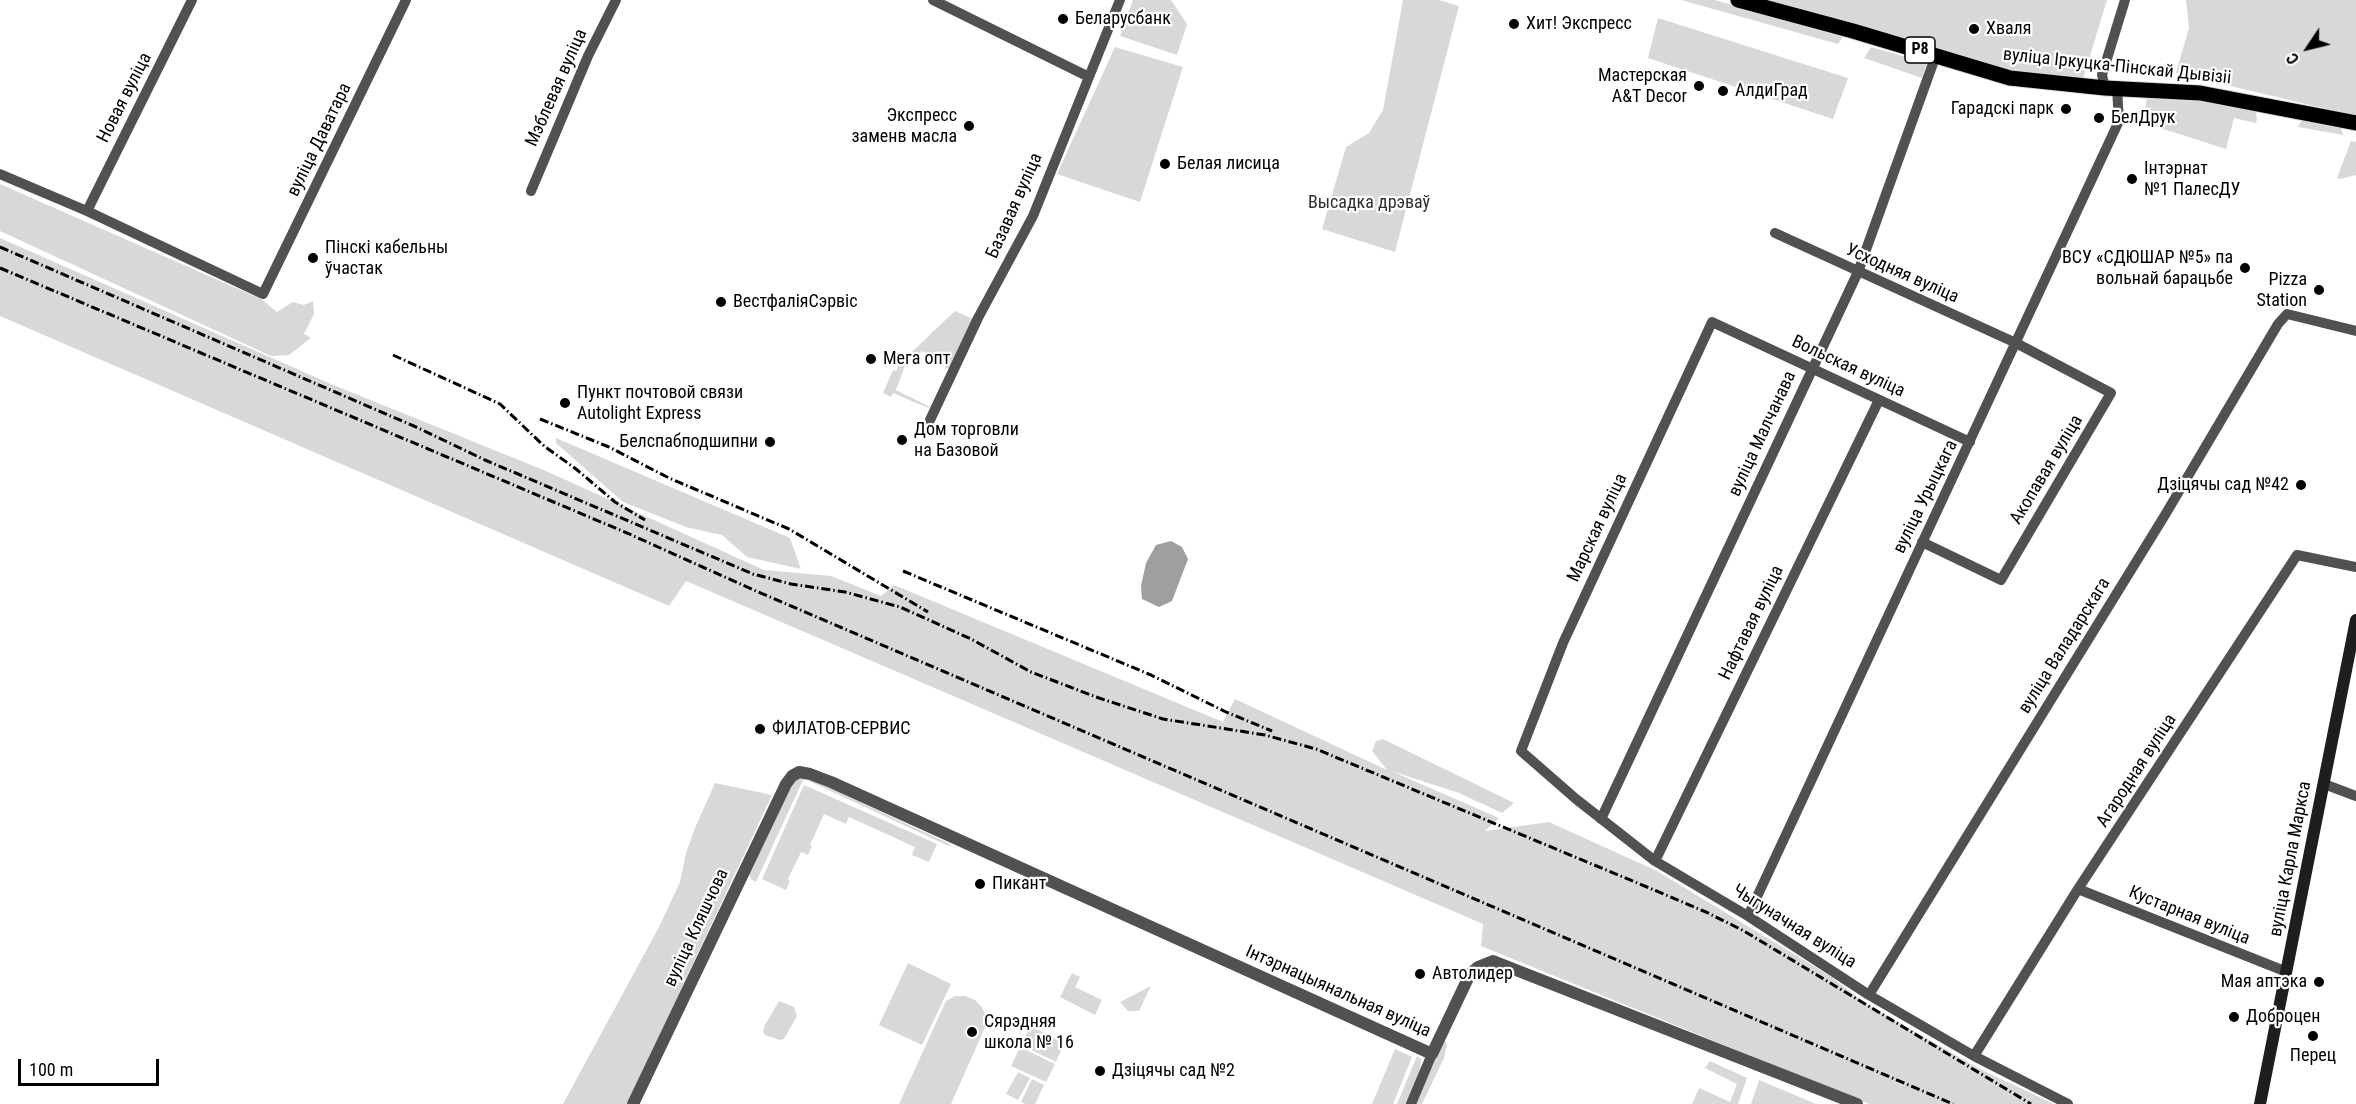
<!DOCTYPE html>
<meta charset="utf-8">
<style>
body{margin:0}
#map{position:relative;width:2356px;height:1104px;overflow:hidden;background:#fff;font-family:"Roboto Condensed",sans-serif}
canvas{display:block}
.north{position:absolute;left:2278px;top:18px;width:60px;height:60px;-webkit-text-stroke:4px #fff;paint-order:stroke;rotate:235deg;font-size:16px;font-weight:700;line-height:24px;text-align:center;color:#000}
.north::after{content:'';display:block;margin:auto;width:21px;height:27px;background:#000;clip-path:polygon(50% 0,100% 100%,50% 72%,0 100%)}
.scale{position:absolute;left:18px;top:1059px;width:141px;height:27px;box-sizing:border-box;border:3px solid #000;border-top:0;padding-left:8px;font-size:18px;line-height:21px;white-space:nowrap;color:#000;-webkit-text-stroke:4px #fff;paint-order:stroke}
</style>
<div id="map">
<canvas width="2356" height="1104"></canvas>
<div class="north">С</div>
<div class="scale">100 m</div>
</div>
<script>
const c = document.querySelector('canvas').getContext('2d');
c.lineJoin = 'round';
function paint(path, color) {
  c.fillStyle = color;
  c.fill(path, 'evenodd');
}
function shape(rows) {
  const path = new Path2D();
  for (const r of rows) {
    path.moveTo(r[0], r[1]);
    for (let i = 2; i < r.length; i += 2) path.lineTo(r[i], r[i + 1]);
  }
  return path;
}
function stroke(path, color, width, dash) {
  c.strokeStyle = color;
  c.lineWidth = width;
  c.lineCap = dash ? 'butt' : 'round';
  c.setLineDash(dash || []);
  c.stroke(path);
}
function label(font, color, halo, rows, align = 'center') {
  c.font = font + ' "Roboto Condensed",sans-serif';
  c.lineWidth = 4.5;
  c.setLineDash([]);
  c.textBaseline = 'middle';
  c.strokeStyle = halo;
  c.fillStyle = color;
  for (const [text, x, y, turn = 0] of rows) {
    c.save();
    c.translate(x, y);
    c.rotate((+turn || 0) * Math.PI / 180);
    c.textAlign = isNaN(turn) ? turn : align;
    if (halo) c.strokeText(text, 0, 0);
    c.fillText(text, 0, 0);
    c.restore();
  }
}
const green = shape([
 [1133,0,1171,0,1187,24,1177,55,1120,36],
 [1403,0,1439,0,1459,6,1395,252,1322,229,1346,147,1369,133,1383,110],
 [1681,0,1715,0,1842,36,1842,38,1838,44],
 [1749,0,2107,0,2082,82,2028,78],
 [2186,0,2356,0,2356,116,2176,73,2189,28],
 [1658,18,1848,78,1833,119,1648,58],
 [1115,47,1183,67,1140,202,1057,174],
 [1871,47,1927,63,1922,78,1864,58],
 [2147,98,2191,99,2252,110,2256,113,2257,119,2256,123,2234,118,2226,149,2129,118,2131,114,2145,109],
 [2302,120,2341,128,2343,135,2298,127],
 [2351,141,2356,142,2356,175,2340,179,2337,178],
 [0,184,261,299,277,312,293,302,304,305,313,301,314,314,304,334,311,338,289,355,271,356,0,231],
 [0,238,331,384,546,471,764,570,831,576,881,596,894,585,1223,722,1235,699,1387,770,1372,751,1376,741,1383,739,1514,803,1502,813,1459,793,1391,771,1499,818,1485,831,1549,822,1657,871,1830,976,1862,1001,1901,1024,1980,1069,2054,1104,1869,1104,1481,946,1483,924,686,581,669,606,0,316],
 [955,311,973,319,950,368,945,368,946,361,922,351,905,366,896,390,930,407,928,408,893,393,891,397,883,393,893,370,896,371,900,363],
 [556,438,790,538,801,569,747,557,722,535,686,527,623,502,556,443],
 [804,778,756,882,751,879,748,872,793,780],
 [812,780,948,843,951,847,809,781],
 [715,783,772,795,627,1104,563,1104,660,925,680,882,686,853,695,828],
 [804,785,937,844,929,862,912,855,915,847,849,817,846,824,824,814,810,845,812,846,808,855,801,852,788,879,790,881,786,890,762,879],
 [908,963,951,984,922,1045,879,1025],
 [1072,973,1080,977,1075,987,1102,1000,1095,1015,1060,997],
 [1151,986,1139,1011,1128,1011,1120,1002],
 [955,996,965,996,975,1000,981,1006,986,1015,986,1025,951,1104,899,1104,946,1001],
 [779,1001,794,1007,797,1016,784,1039,780,1040,765,1035,763,1032,764,1027],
 [1030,1026,1064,1043,1056,1062,1021,1045],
 [1444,1040,1447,1045,1444,1058,1422,1104,1416,1104],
 [1020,1047,1055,1064,1046,1082,1011,1066],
 [1395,1049,1412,1057,1393,1104,1372,1104],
 [1417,1056,1421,1059,1420,1073,1406,1104,1397,1104],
 [1710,1061,1747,1078,1738,1104,1692,1104,1699,1088,1730,1102,1737,1084,1705,1068],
 [1018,1072,1030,1078,1018,1100,1006,1094],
 [1032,1079,1044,1085,1035,1104,1026,1104,1021,1102],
 [1759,1080,1816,1104,1751,1104]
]);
const water = shape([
 [1171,541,1182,547,1188,559,1172,601,1159,607,1142,599,1141,586,1146,563,1156,545]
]);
const minor = shape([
 [933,0,1089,77],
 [2105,88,2102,75,2125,0],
 [0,174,87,211,263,294,406,0],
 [531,191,588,56,616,0],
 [87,211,192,0],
 [1775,233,2016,343,2111,393,2001,580,1922,542],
 [930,420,978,318,1033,216,1120,0],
 [1970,442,1712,322,1563,643,1521,751,1576,799,1655,861,1748,916,1869,995,1974,1056,2068,1104],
 [2324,784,2356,796],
 [1601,819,1858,272,1936,55],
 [1655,861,1879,400],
 [2078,889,2287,972],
 [1748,916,2119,121,2117,88],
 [1869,995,2165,515,2278,324,2287,314,2356,331],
 [1974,1056,2078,889,2297,555,2356,567],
 [1411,1104,1432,1054]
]);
const tertiary = shape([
 [633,1104,786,784,792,776,799,772,810,774,831,782,1432,1054,1470,974,1478,967,1493,961,1857,1104]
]);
const secondary = shape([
 [2260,1104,2356,620]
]);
const primary = shape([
 [1738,0,1853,31,2010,78,2105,88,2200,93,2356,123]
]);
const rail = shape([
 [0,247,416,427,485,460,753,574,791,584,845,592,900,607,971,639,1031,672,1096,697,1163,719,1265,735,1316,749,1647,887,1706,912,1744,931,2031,1104],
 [0,268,627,533,756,591,1953,1104],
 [393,355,500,404,544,446,576,469,615,502,645,520],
 [540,419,609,447,669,478,789,529,928,612],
 [903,571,1151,675,1226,712,1272,731]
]);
const markers = [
 [1063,19,6,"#000"],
 [1514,24,6,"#000"],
 [1974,29,6,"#000"],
 [1699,86,6,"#000"],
 [1723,91,6,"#000"],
 [2066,109,6,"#000"],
 [2099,118,6,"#000"],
 [969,126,6,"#000"],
 [1165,164,6,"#000"],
 [2132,179,6,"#000"],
 [313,258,6,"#000"],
 [2245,268,6,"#000"],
 [2319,290,6,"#000"],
 [721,302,6,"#000"],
 [871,359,6,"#000"],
 [565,403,6,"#000"],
 [902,440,6,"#000"],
 [770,442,6,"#000"],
 [2301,485,6,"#000"],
 [760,729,6,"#000"],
 [980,884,6,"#000"],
 [1420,974,6,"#000"],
 [2319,982,6,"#000"],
 [2234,1017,6,"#000"],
 [972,1032,6,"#000"],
 [2313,1036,6,"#000"],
 [1100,1071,6,"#000"]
];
const shields = [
 [1920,50,30]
];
const shieldNames = [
 ["Р8",1920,50]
];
const poiNames = [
 ["Беларусбанк",1075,19],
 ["Хит! Экспресс",1526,24],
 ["Хваля",1986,29],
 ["Мастерская",1687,76,"right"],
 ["A&T Decor",1687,97,"right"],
 ["АлдиГрад",1735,91],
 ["Гарадскі парк",2054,109,"right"],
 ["Экспресс",957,116,"right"],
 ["заменв масла",957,137,"right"],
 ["БелДрук",2111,118],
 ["Белая лисица",1177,164],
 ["Інтэрнат",2144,169],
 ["№1 ПалесДУ",2144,190],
 ["Пінскі кабельны",325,248],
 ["ўчастак",325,269],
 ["ВСУ «СДЮШАР №5» па",2233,258,"right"],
 ["вольнай барацьбе",2233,279,"right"],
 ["Pizza",2307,280,"right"],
 ["Station",2307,301,"right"],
 ["ВестфаліяСэрвіс",733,302],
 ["Мега опт",883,359],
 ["Пункт почтовой связи",577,393],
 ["Autolight Express",577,414],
 ["Дом торговли",914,430],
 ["на Базовой",914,451],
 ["Белспабподшипни",758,442,"right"],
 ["Дзіцячы сад №42",2289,485,"right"],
 ["ФИЛАТОВ-СЕРВИС",772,729],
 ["Пикант",992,884],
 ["Автолидер",1432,974],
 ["Мая аптэка",2307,982,"right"],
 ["Доброцен",2246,1017],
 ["Сярэдняя",984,1022],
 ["школа № 16",984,1043],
 ["Перец",2313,1056,"center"],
 ["Дзіцячы сад №2",1112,1071]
];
const streetNames = [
 ["вуліца Іркуцка-Пінскай Дывізіі",2117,67,6],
 ["Мэблевая вуліца",557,88,-66],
 ["Новая вуліца",125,98,-63],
 ["вуліца Даватара",320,140,-64],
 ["Базавая вуліца",1015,206,-66],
 ["Усходняя вуліца",1902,274,24],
 ["Вольская вуліца",1848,367,25],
 ["вуліца Малчанава",1763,434,-65],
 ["Акопавая вуліца",2047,470,-59],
 ["вуліца Урыцкага",1926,497,-64],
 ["Марская вуліца",1598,528,-65],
 ["Нафтавая вуліца",1752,623,-64],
 ["вуліца Валадарскага",2065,646,-58],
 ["Агародная вуліца",2137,771,-57],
 ["вуліца Карла Маркса",2291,859,-79],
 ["Кустарная вуліца",2189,916,22],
 ["Чыгуначная вуліца",1794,927,32],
 ["вуліца Кляшчова",697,928,-65],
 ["Інтэрнацыянальная вуліца",1338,992,24]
];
const parkNames = [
 ["Высадка дрэваў",1369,203]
];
paint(green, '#d8d8d8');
paint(water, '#9f9f9f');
stroke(primary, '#dbdbdb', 17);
stroke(minor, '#515151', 10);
stroke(tertiary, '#515151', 12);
stroke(secondary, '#1e1e1e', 12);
stroke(primary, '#000', 15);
stroke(rail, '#000', 3, [9, 3, 1.5, 3]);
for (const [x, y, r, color] of markers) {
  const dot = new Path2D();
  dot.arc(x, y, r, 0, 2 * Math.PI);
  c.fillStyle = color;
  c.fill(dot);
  stroke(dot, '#fff', 2);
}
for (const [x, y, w] of shields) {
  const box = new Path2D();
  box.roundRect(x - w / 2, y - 13, w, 26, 4.5);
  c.fillStyle = '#fff';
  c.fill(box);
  stroke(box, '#000', 1.5);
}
label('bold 16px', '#000', null, shieldNames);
label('18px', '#000', '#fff', poiNames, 'left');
label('18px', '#000', '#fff', streetNames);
label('18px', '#2f2f2f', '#fff', parkNames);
</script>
